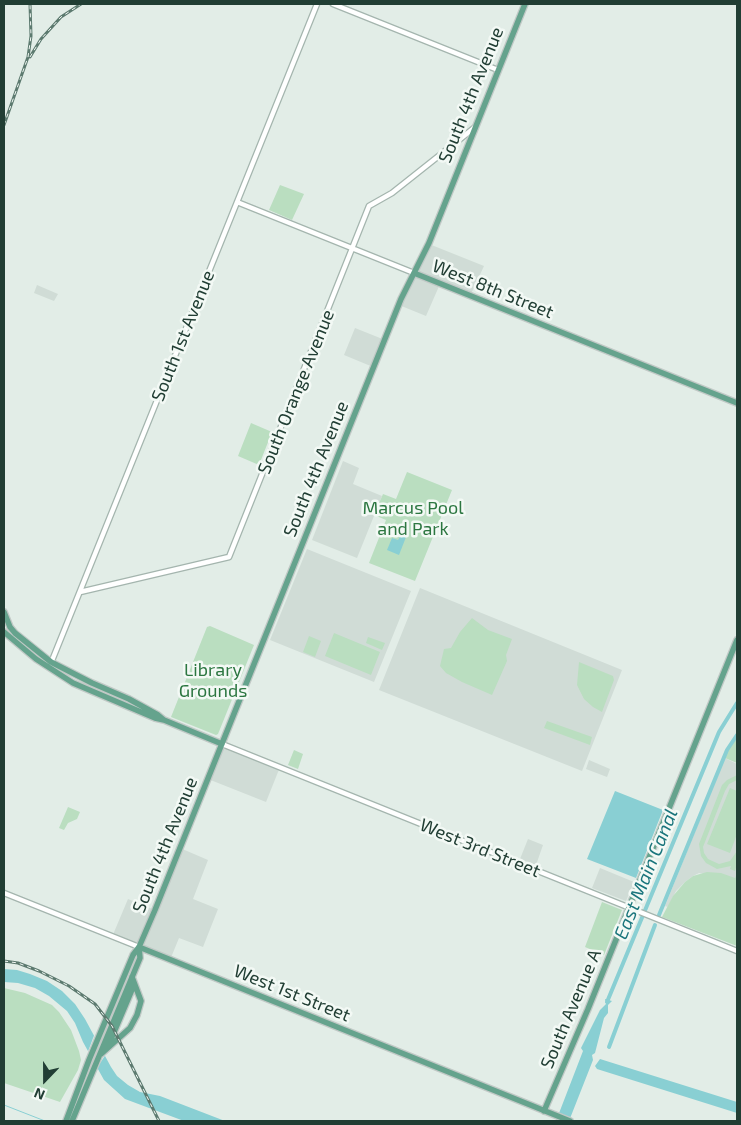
<!DOCTYPE html>
<style>
body{margin:0}
#map{position:relative;width:741px;height:1125px;overflow:hidden;background:#e2ede7;font-family:"Exo 2",sans-serif}
canvas{display:block}
.frame{position:absolute;inset:0;border:5px solid #213e34;pointer-events:none}
.north{position:absolute;left:20px;top:1055px;width:50px;height:50px;-webkit-text-stroke:4px #f3f9f5;paint-order:stroke;rotate:202deg;font-size:14px;font-weight:700;line-height:20px;text-align:center;color:#213e34}
.north::after{content:'';display:block;margin:auto;width:18px;height:22px;background:#213e34;clip-path:polygon(50% 0,100% 100%,50% 72%,0 100%)}
</style>
<div id="map">
<canvas width="741" height="1125"></canvas>
<div class="frame"></div>
<div class="north">N</div>
</div>
<script>
const c = document.querySelector('canvas').getContext('2d');
c.lineJoin = 'round';
function paint(path, color) {
  c.fillStyle = color;
  c.fill(path, 'evenodd');
}
function shape(rows) {
  const path = new Path2D();
  for (const r of rows) {
    path.moveTo(r[0], r[1]);
    for (let i = 2; i < r.length; i += 2) path.lineTo(r[i], r[i + 1]);
  }
  return path;
}
function stroke(path, color, width, dash) {
  c.strokeStyle = color;
  c.lineWidth = width;
  c.lineCap = dash ? 'butt' : 'round';
  c.setLineDash(dash || []);
  c.stroke(path);
}
function label(font, color, halo, rows, align = 'center') {
  c.font = font + ' "Exo 2",sans-serif';
  c.lineWidth = 5;
  c.setLineDash([]);
  c.textBaseline = 'middle';
  c.strokeStyle = halo;
  c.fillStyle = color;
  for (const [text, x, y, turn = 0] of rows) {
    c.save();
    c.translate(x, y);
    c.rotate((+turn || 0) * Math.PI / 180);
    c.textAlign = isNaN(turn) ? turn : align;
    if (halo) c.strokeText(text, 0, 0);
    c.fillText(text, 0, 0);
    c.restore();
  }
}
const built = shape([
 [429,244,484,266,470,296,440,284,426,316,399,305,373,367,344,355,355,328,385,340,404,292],
 [37,285,58,294,54,301,34,293],
 [343,461,359,468,353,484,382,496,357,558,312,540],
 [307,549,411,591,374,682,270,640],
 [420,588,622,670,582,771,379,690],
 [222,744,280,767,266,802,208,779],
 [725,758,737,764,737,874,735,879,699,873,693,876,685,882,676,891,668,907,665,906],
 [589,760,610,769,607,777,586,769],
 [528,839,543,845,536,865,520,859],
 [180,848,208,860,193,899,218,909,203,947,179,938,170,960,112,937,128,899,155,910],
 [600,868,634,882,626,901,592,888]
]);
const green = shape([
 [280,185,304,194,292,220,269,210],
 [251,423,272,432,259,465,238,456],
 [407,472,452,490,415,581,369,563,386,520,374,515,383,494,396,499],
 [472,618,488,630,512,639,506,655,507,661,492,695,462,682,446,673,440,666,444,649,451,648,460,632],
 [210,626,254,645,218,734,216,735,171,717,207,627],
 [334,633,380,652,371,675,325,656],
 [309,636,321,641,315,657,303,652],
 [368,637,385,643,382,650,366,643],
 [579,662,613,676,614,680,602,712,593,707,584,699,577,685],
 [547,721,592,737,590,745,544,728],
 [737,738,737,763,725,758,728,750],
 [294,750,303,754,298,769,288,765],
 [737,775,737,780,729,784,725,791,703,847,704,853,708,859,719,864,730,861,737,851,737,864,735,871,730,869,731,866,717,869,706,863,701,856,699,844,722,785,727,780],
 [730,788,737,791,737,834,730,853,707,844],
 [68,807,80,812,77,819,68,823,64,830,59,828],
 [707,872,721,873,735,878,737,874,737,946,662,917,673,896,685,882,693,876],
 [602,902,622,910,604,955,585,947],
 [4,988,25,993,52,1005,59,1012,71,1030,79,1051,81,1060,78,1070,60,1102,4,1083]
]);
const water = shape([
 [401,535,406,537,399,555,387,550,392,538,398,540],
 [615,791,663,810,636,878,587,859],
 [4,969,17,970,30,974,47,981,62,991,75,1004,85,1019,111,1067,117,1076,128,1085,140,1092,160,1096,225,1121,184,1121,125,1099,104,1080,83,1042,75,1023,67,1011,49,996,35,988,18,983,4,982],
 [605,999,612,1001,608,1005,608,1013,604,1018,595,1053,592,1055,593,1060,569,1121,556,1121,583,1051,581,1048,600,1010,606,1004],
 [600,1059,737,1102,737,1113,597,1069,595,1066]
]);
const pier = shape([
 [95,1033,106,1054,95,1071,87,1054]
]);
const stream = shape([
 [4,1105,45,1121]
]);
const canal = shape([
 [659,915,727,750,737,735],
 [607,1002,719,732,737,703],
 [609,1047,655,925]
]);
const minor = shape([
 [333,4,498,70],
 [237,202,414,273],
 [80,592,229,557,369,206,392,193,474,128],
 [51,663,317,4],
 [222,744,737,951],
 [4,893,139,947]
]);
const major = shape([
 [414,273,737,403],
 [4,612,10,627,15,633,51,662,92,683,129,699,158,715,164,720],
 [4,632,36,659,73,683,155,718,164,720,222,744],
 [139,947,570,1121],
 [109,1044,134,985],
 [101,1054,130,1028,137,1015,141,1001,132,977],
 [544,1111,588,1009,737,640],
 [66,1121,89,1060,133,955,139,947,155,910,401,299,429,243,525,4],
 [72,1121,140,958,139,947]
]);
const rail = shape([
 [30,57,41,39,61,17,81,4],
 [4,125,28,57,31,36,30,4],
 [4,961,18,963,39,971,69,986,95,1004,112,1026,159,1121]
]);
const streetNames = [
 ["South 4th Avenue",471,95,-68],
 ["West 8th Street",493,289,22],
 ["South 1st Avenue",183,336,-68],
 ["South Orange Avenue",296,392,-68],
 ["South 4th Avenue",316,469,-68],
 ["South 4th Avenue",165,845,-68],
 ["West 3rd Street",480,848,22],
 ["West 1st Street",292,993,22],
 ["South Avenue A",571,1009,-67]
];
const parkNames = [
 ["Marcus Pool",413,508],
 ["and Park",413,529],
 ["Library",213,670],
 ["Grounds",213,691]
];
const waterNames = [
 ["East Main Canal",646,874,-68]
];
paint(built, '#d0dcd6');
paint(green, '#badec0');
paint(water, '#89cfd3');
paint(pier, '#e2ede7');
stroke(stream, '#89cfd3', 1);
stroke(canal, '#89cfd3', 4);
stroke(minor, '#a4b5ae', 7);
stroke(major, '#c1c9c6', 8);
stroke(minor, '#fff', 4.5);
stroke(major, '#65a38d', 5.5);
stroke(rail, '#5c7a6f', 3);
stroke(rail, '#f3f9f5', 1, [4]);
label('18px', '#213e34', '#f3f9f5', streetNames);
label('18px', '#2b7640', '#f3f9f5', parkNames);
label('italic 19px', '#1a757c', '#f3f9f5', waterNames);
</script>
